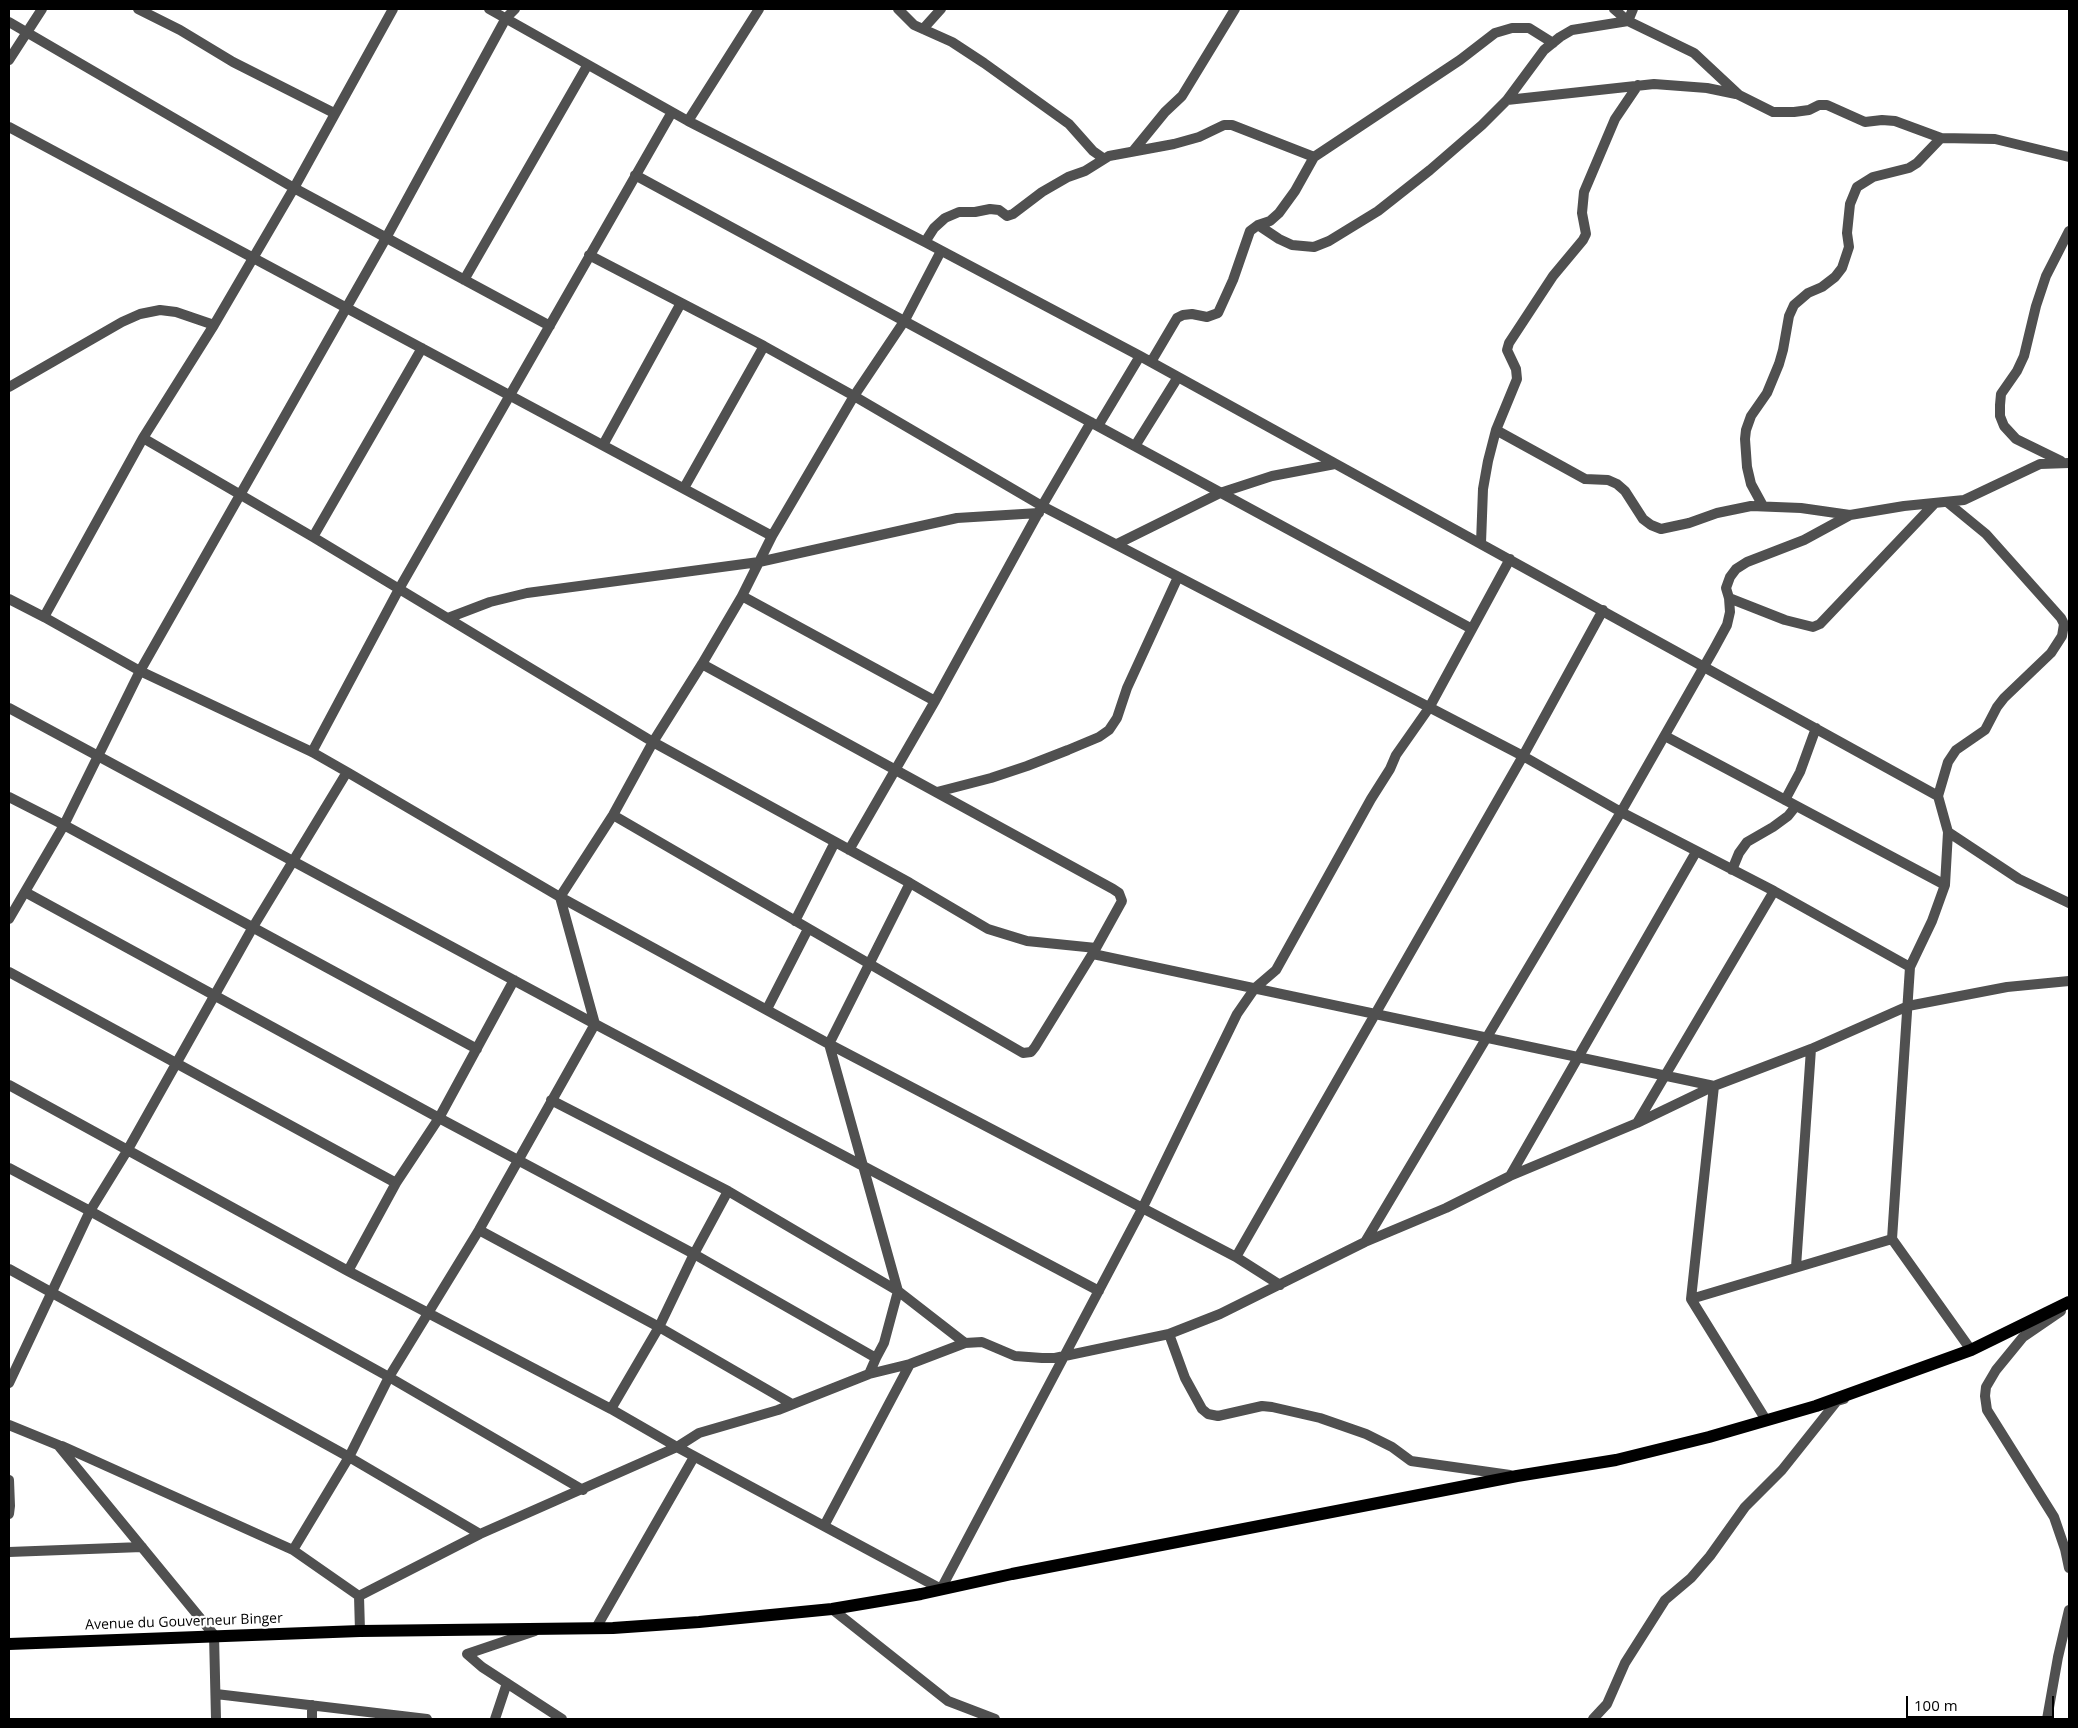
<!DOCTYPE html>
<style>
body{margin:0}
#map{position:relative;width:2078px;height:1728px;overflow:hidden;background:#fff;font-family:"Open Sans",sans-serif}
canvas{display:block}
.frame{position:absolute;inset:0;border:10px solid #000;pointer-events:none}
.scale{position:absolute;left:1906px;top:1696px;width:148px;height:22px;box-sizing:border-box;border:2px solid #000;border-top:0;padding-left:6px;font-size:15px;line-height:18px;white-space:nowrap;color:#000;-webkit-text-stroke:4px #fff;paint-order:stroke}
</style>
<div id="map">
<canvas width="2078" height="1728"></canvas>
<div class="frame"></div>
<div class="scale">100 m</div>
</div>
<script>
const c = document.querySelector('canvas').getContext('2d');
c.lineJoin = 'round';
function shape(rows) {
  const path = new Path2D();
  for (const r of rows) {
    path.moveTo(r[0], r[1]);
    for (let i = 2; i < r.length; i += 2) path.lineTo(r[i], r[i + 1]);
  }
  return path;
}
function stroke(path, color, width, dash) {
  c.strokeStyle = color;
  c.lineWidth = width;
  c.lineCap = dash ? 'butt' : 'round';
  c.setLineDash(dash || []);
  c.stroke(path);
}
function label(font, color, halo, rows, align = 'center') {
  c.font = font + ' "Open Sans",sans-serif';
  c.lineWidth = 4.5;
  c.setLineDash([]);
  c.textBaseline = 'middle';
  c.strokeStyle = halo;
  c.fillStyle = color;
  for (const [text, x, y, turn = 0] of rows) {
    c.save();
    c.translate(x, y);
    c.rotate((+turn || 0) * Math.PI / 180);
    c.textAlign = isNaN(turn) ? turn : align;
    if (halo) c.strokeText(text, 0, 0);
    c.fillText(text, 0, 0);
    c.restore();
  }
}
const minor = shape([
 [138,9,180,30,233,62,334,113],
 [489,9,688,121,925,242,1140,356,1938,796,1948,832,1945,885,1932,921,1910,967,1892,1239,1971,1350],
 [898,9,914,25,952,42,984,63,1069,124,1093,151,1103,158],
 [1614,9,1628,21,1694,53,1739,95,1773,112,1794,112,1809,110,1819,105,1827,105,1865,122,1882,120,1895,121,1941,138,1995,139,2069,157],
 [1628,21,1633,9],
 [9,22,294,188,550,326],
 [923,29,941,9],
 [9,60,42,9],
 [1507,100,1654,84,1707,88,1736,94],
 [688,121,759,9],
 [9,127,772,536],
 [1134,150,1165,112,1182,96,1235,9],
 [635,175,1472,629],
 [1258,225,1279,239,1292,245,1314,247,1329,241,1378,211,1430,170,1482,125,1507,100,1544,50,1560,37,1572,30,1628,21],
 [925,242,934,228,945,218,959,212,975,212,990,209,999,210,1007,216,1013,214,1042,192,1068,177,1085,171,1109,156,1174,144,1199,137,1224,125,1232,125,1314,157],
 [589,255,764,346,854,396,905,320,941,251],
 [464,280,587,66],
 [1151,362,1177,318,1183,315,1192,314,1207,317,1218,313,1233,280,1250,231,1258,225,1270,221,1279,213,1295,191,1314,157,1460,60,1495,33,1512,28,1529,28,1553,43],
 [9,387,122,322,140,314,160,310,176,312,214,325],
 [1098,426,1140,356],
 [1496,430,1585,479,1608,480,1617,484,1625,491,1643,519,1651,525,1661,529,1689,523,1717,513,1751,506,1801,508,1850,515,1904,506,1964,500,2040,464,2069,463],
 [143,438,313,537,653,742,910,883,988,929,1027,941,1096,948],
 [603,445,681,303],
 [1135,446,1178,377],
 [2061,461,2016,439,2004,426,2000,416,2000,405,2001,394,2017,371,2024,356,2036,306,2046,276,2069,231],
 [684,488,764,346],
 [1763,506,1751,484,1747,467,1745,439,1746,430,1751,416,1767,393,1779,364,1783,350,1789,316,1794,305,1808,293,1822,287,1835,277,1842,268,1849,247,1847,233,1850,204,1857,187,1873,177,1909,168,1917,163,1941,138],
 [313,537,422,348],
 [1481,543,1483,489,1488,461,1496,430,1517,379,1516,369,1507,350,1509,343,1553,276,1583,240,1586,234,1582,213,1584,192,1615,119,1638,85],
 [1117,544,1220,493,1272,476,1335,464],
 [742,596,935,701],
 [1729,598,1785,620,1813,627,1820,624,1935,503],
 [9,599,44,617,140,671,386,238,506,18,515,9],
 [44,617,143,438,214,325,294,188,393,9],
 [448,618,490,602,527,593,759,562,957,518,1039,513],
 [9,708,595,1024,1099,1291],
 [1665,736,1945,885],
 [312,752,399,589,672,112],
 [937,792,991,778,1027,766,1068,750,1099,737,1109,730,1117,718,1127,688,1178,577],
 [1938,796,1948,762,1956,750,1985,730,1997,707,2004,698,2051,653,2062,636,2064,624,2061,618,1986,534,1947,502],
 [9,797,64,825,477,1049],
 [1785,800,1800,772,1816,728],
 [613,815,1023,1053,1031,1052,1035,1047,1096,948,1122,901,1119,893,1113,889,702,664],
 [1948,832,2019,879,2069,903],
 [849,850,935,701,1042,506,1091,422],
 [1732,870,1739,853,1747,842,1773,827,1788,816,1796,806],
 [910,883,829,1044,1236,1257,1280,1285],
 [25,892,439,1118,694,1254,876,1358,869,1374],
 [9,919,64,825,140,671,312,752,347,772],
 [795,921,835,842],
 [1093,954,1714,1086,1691,1299,1766,1420],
 [9,972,396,1183],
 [767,1009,808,929],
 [9,1085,348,1271,611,1409,677,1447,941,1589,1142,1209,1237,1014,1255,988,1276,970,1371,799,1390,769,1396,755,1429,708,1510,559],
 [551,1100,728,1191,898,1291,884,1343,876,1358],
 [1637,1123,1774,891],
 [9,1168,90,1211,389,1377,583,1490],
 [1510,1176,1696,852],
 [479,1230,659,1327,792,1404],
 [1365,1242,1621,812,1714,649,1727,625,1730,612,1729,598,1726,588,1730,577,1736,569,1747,562,1804,540,1850,515],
 [1236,1257,1523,756,1603,610],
 [1796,1267,1811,1049],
 [9,1269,349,1457,480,1534],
 [348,1271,396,1183,439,1118,514,980],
 [1691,1299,1892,1239],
 [2061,1311,2023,1337,1996,1370,1986,1387,1985,1396,1987,1410,2054,1517,2065,1549,2069,1568],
 [1169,1334,1185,1378,1202,1409,1208,1414,1218,1416,1262,1406,1272,1407,1320,1418,1366,1434,1392,1447,1411,1461,1510,1475],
 [965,1343,898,1291,829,1044,560,897,613,815,653,742,702,664,742,596,772,536,854,396,1042,506,1523,756,1621,812,1774,891,1910,967],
 [9,1383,90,1211,127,1151,253,927,347,772,560,897,595,1024,479,1230,389,1377,349,1457,293,1550],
 [611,1409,659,1327,694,1254,728,1191],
 [9,1425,58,1445,214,1635,216,1719],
 [62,1446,293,1550,359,1596],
 [9,1480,10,1506,9,1514],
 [824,1526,910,1364],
 [9,1552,142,1547],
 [359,1596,480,1534,677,1447,699,1433,778,1410,869,1374,910,1364,965,1343,982,1342,1015,1356,1042,1358,1055,1358,1169,1334,1220,1314,1365,1242,1446,1208,1510,1176,1637,1123,1714,1086,1811,1049,1908,1006,2007,987,2069,981],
 [359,1596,360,1631],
 [832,1609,948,1701,995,1719],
 [596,1628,694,1457],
 [535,1631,467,1654,482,1667,562,1719],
 [216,1694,427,1719],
 [312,1705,312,1719],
 [495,1719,507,1683],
 [1593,1719,1607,1704,1625,1663,1665,1600,1691,1578,1710,1556,1745,1507,1782,1470,1837,1401,1844,1399],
 [2047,1719,2058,1657,2069,1610]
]);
const major = shape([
 [9,1644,360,1631,613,1628,699,1622,832,1609,921,1594,1012,1574,1517,1476,1616,1460,1709,1437,1816,1406,1971,1350,2069,1302]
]);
const streetNames = [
 ["Avenue du Gouverneur Binger",184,1622,-2]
];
stroke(minor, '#505050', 10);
stroke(major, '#000', 12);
label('14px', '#000', '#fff', streetNames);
</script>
